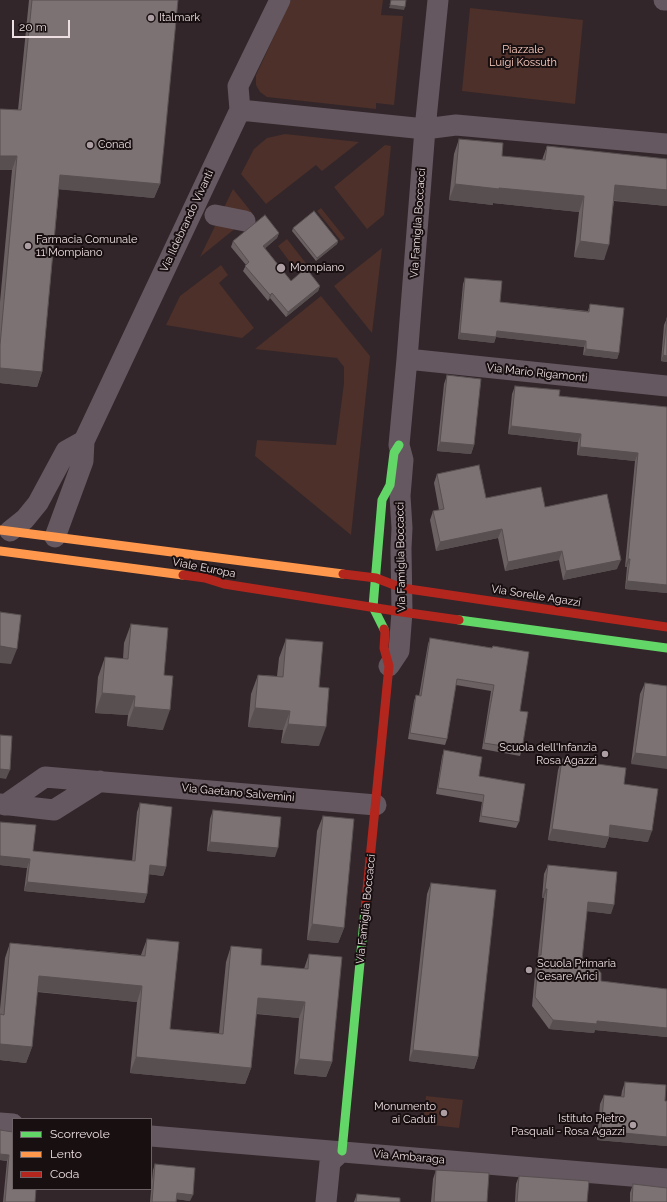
<!DOCTYPE html>
<style>
body{margin:0}
#map{position:relative;width:667px;height:1202px;overflow:hidden;background:#32262a;font-family:Raleway,sans-serif}
canvas{display:block}
.legend{position:absolute;left:12px;top:1118px;width:140px;height:72px;box-sizing:border-box;background:#180f11;border:1px solid #6d6265;margin:0;padding:5px 7px;list-style:none;font-size:12px;color:#eddee2}
.legend li{display:flex;align-items:center;gap:8px;height:20px}
.legend b{width:20px;border:1px solid #6d6265}
.scale{position:absolute;left:12px;top:20px;width:58px;height:18px;box-sizing:border-box;border:2px solid #eddee2;border-top:0;padding-left:5px;font-size:12px;line-height:14px;white-space:nowrap;color:#eddee2;-webkit-text-stroke:3px #180f11;paint-order:stroke}
</style>
<div id="map">
<canvas width="667" height="1202"></canvas>
<ul class="legend">
<li><b style="height:5px;background:#63d668"></b>Scorrevole</li>
<li><b style="height:5px;background:#ff974d"></b>Lento</li>
<li><b style="height:5px;background:#b3261e"></b>Coda</li>
</ul>
<div class="scale">20 m</div>
</div>
<script>
const c = document.querySelector('canvas').getContext('2d');
c.lineJoin = 'round';
function paint(path, color) {
  c.fillStyle = color;
  c.fill(path, 'evenodd');
}
function shape(rows) {
  const path = new Path2D();
  for (const r of rows) {
    path.moveTo(r[0], r[1]);
    for (let i = 2; i < r.length; i += 2) path.lineTo(r[i], r[i + 1]);
  }
  return path;
}
function stroke(path, color, width, dash) {
  c.strokeStyle = color;
  c.lineWidth = width;
  c.lineCap = dash ? 'butt' : 'round';
  c.setLineDash(dash || []);
  c.stroke(path);
}
function label(font, color, halo, rows, align = 'center') {
  c.font = font + ' Raleway,sans-serif';
  c.lineWidth = 4;
  c.setLineDash([]);
  c.textBaseline = 'middle';
  c.strokeStyle = halo;
  c.fillStyle = color;
  for (const [text, x, y, turn = 0] of rows) {
    c.save();
    c.translate(x, y);
    c.rotate((+turn || 0) * Math.PI / 180);
    c.textAlign = isNaN(turn) ? turn : align;
    if (halo) c.strokeText(text, 0, 0);
    c.fillText(text, 0, 0);
    c.restore();
  }
}
const green = shape([
 [291,0,383,0,381,15,403,16,394,105,376,103,376,109,267,97,260,92,256,85,256,75],
 [470,8,583,20,575,104,462,91],
 [285,134,359,142,322,171,316,165,266,204,241,174,254,149,267,138],
 [385,145,391,146,384,215,367,229,334,187],
 [233,189,253,214,200,257],
 [321,208,345,238,341,241,317,211],
 [287,239,308,266,298,273,278,246],
 [382,248,372,333,334,286],
 [221,265,228,275,219,283,254,328,242,338,166,325,180,296],
 [321,296,370,356,351,535,255,456,257,440,336,445,344,383,344,367,337,358,255,349],
 [426,1096,463,1100,459,1128,423,1124]
]);
const street = shape([
 [664,0,667,0],
 [240,110,425,129,456,125,667,144],
 [215,215,245,221],
 [407,359,667,386],
 [10,531,25,519,38,503,66,451,84,441],
 [55,537,83,461,84,441,240,110,238,86,280,0],
 [389,666,399,651,402,612,401,548,402,528,400,496,403,460,399,445,407,359,425,129,438,0],
 [0,804,54,810,100,781],
 [5,805,45,777,376,805],
 [0,1123,13,1124],
 [151,1136,667,1179],
 [326,1202,330,1162,342,1151]
]);
const fast = shape([
 [459,620,667,648],
 [384,629,373,607,382,500,390,485,394,453,399,445],
 [342,1151,365,910]
]);
const slow = shape([
 [0,530,343,574],
 [0,551,183,575]
]);
const jam = shape([
 [343,574,376,578,402,588,667,627],
 [183,575,205,578,224,584,402,612,459,620],
 [365,910,389,666,384,648,385,632,384,629]
]);
const wall = shape([
 [29,0,178,0,160,184,154,198,59,189,42,372,37,387,0,383,0,302,12,170,0,170,0,109,18,110],
 [459,139,502,156,542,160,547,146,667,206,614,201,604,260,574,257,579,212,493,203,493,205,449,200,454,154],
 [293,228,338,241,337,244,316,261,292,231],
 [279,233,277,238,265,248,291,281,320,286,318,291,286,317,270,298,268,301,243,271,246,265,231,247,233,241],
 [465,278,500,302,588,311,590,304,619,353,617,359,583,355,584,347,496,337,494,343,458,339,463,284],
 [667,318,667,362,661,361,664,325],
 [447,375,474,445,471,454,437,451,444,384],
 [515,386,559,396,667,407,667,593,625,589,627,567,625,567,635,461,577,455,578,442,508,434,512,394],
 [437,474,486,498,545,507,617,569,563,580,559,560,505,571,498,538,436,551,430,520,433,511,439,510,434,483],
 [131,624,164,675,163,730,127,726,128,715,95,713,98,677,105,657,123,659,124,643],
 [430,638,492,648,493,646,520,711,522,749,520,756,482,749,491,691,456,685,447,739,445,745,408,739,414,701,416,695,419,696,428,644],
 [286,639,319,687,319,746,281,743,283,730,248,727,251,694,258,675,277,676,279,658],
 [645,683,667,686,631,764,640,694],
 [444,750,479,776,519,822,516,828,479,822,482,802,436,794,442,757],
 [562,759,624,784,648,842,609,837,605,848,548,840,558,770],
 [140,803,166,867,163,876,149,874,147,894,144,903,24,891,27,868,0,865,0,822,33,851,132,861,137,812],
 [213,810,275,857,207,851,210,819],
 [323,816,344,928,338,943,307,940,317,831],
 [548,865,611,914,587,911,582,960,601,981,667,989,667,1037,595,1030,594,1033,549,1029,532,1006,536,964,538,956,544,898,542,898,544,874],
 [431,883,478,1057,474,1069,409,1061,427,894],
 [147,939,170,1029,219,1033,226,962,231,946,261,965,304,969,309,954,332,1062,326,1077,294,1074,299,1018,256,1014,251,1068,245,1084,130,1073,137,1002,37,992,32,1047,26,1063,0,1060,0,1009,5,958,10,943,141,955],
 [625,1082,665,1101,667,1101,667,1146,597,1140,600,1104,604,1095,621,1097,622,1091],
 [0,1130,35,1202,3,1202,7,1161,0,1160],
 [155,1164,190,1201,177,1199,176,1202,150,1202,153,1170],
 [436,1170,487,1202,431,1202,433,1179],
 [519,1176,587,1202,515,1202,516,1184],
 [633,1184,667,1202,630,1202,630,1193],
 [357,1194,400,1202,354,1202]
]);
const shadedWall = shape([
 [390,5,405,7,404,10,389,8],
 [0,156,17,156,12,170,0,170],
 [60,175,160,184,154,198,55,189],
 [455,184,499,188,584,196,579,212,493,203,493,205,449,200],
 [615,185,667,190,667,206,610,200],
 [279,233,277,238,261,252,263,246],
 [338,241,337,244,316,261,317,258],
 [580,241,609,245,604,260,574,257],
 [320,286,318,291,286,317,288,312],
 [272,293,270,298,268,301,270,295],
 [497,331,586,341,584,347,496,337,494,343,458,339,460,333],
 [586,349,619,353,617,359,583,355],
 [663,355,667,356,667,362,661,361],
 [0,368,42,372,37,387,0,383],
 [511,426,581,434,578,442,508,434],
 [440,442,474,445,471,454,437,451],
 [580,447,638,453,635,461,577,455],
 [502,529,498,538,436,551,440,542],
 [562,551,559,560,505,571,508,562],
 [628,559,630,559,627,567,625,567],
 [621,560,617,569,563,580,566,571],
 [627,581,667,585,667,593,625,589],
 [0,646,17,649,11,664,0,663],
 [102,693,135,696,128,715,95,713],
 [134,707,170,710,163,730,127,726],
 [255,708,290,711,283,730,248,727],
 [288,724,326,727,319,746,281,743],
 [635,753,667,757,667,769,631,764],
 [0,769,10,770,6,779,0,778],
 [610,825,652,831,648,842,609,837,605,848,548,840,552,829],
 [210,842,278,848,275,857,207,851],
 [0,856,30,859,27,868,0,865],
 [150,865,166,867,163,876,147,874],
 [27,882,147,894,144,903,24,891],
 [545,889,547,889,544,898,542,898],
 [588,902,614,905,611,914,585,911],
 [312,924,344,928,338,943,307,940],
 [39,976,142,986,137,1002,33,991],
 [258,998,305,1002,299,1018,252,1013],
 [553,1020,597,1021,667,1028,667,1037,595,1030,594,1033,549,1029],
 [0,1044,32,1047,26,1063,0,1060],
 [413,1050,478,1057,474,1069,409,1061],
 [136,1057,251,1068,245,1084,130,1073],
 [299,1059,332,1062,326,1077,294,1074],
 [601,1131,667,1137,667,1146,597,1140],
 [0,1154,9,1155,7,1161,0,1160],
 [177,1193,193,1195,190,1201,175,1199]
]);
const building = shape([
 [32,0,178,0,164,146,160,184,60,175,42,372,0,368,0,345,17,156,0,156,0,109,21,110,32,0],
 [391,0,406,0,405,7,390,5,391,0],
 [459,139,503,143,502,156,545,160,547,146,667,159,667,190,615,185,609,245,580,241,584,196,499,188,499,189,455,184,459,139],
 [314,211,338,241,317,258,293,228,314,211],
 [265,215,279,233,263,246,291,281,306,268,320,286,288,312,272,293,270,295,245,266,249,262,233,241,265,215],
 [465,278,502,281,500,302,589,312,590,304,624,308,619,353,586,349,586,341,497,331,496,337,460,333,465,278],
 [667,318,667,356,663,355,667,318],
 [447,375,481,379,474,445,440,442,447,375],
 [515,386,560,390,559,396,667,407,667,585,627,581,630,559,628,559,638,453,580,447,581,434,511,426,515,386],
 [479,465,486,498,541,487,545,507,607,494,621,560,566,571,562,551,508,562,502,529,440,542,433,511,444,509,437,474,479,465],
 [0,612,21,615,17,649,0,646,0,612],
 [131,624,168,628,164,675,173,676,170,710,134,707,135,696,102,693,105,657,128,659,131,624],
 [430,638,492,648,493,646,529,652,520,711,528,712,522,749,484,743,494,685,457,679,447,739,410,733,416,695,421,696,430,638],
 [286,639,323,642,319,687,329,688,326,727,288,724,290,711,255,708,258,675,283,677,286,639],
 [645,683,667,686,667,757,635,753,645,683],
 [0,735,12,736,10,770,0,769,0,735],
 [444,750,482,757,479,776,525,784,519,822,481,816,484,795,438,788,444,750],
 [562,759,626,768,624,784,658,789,652,831,610,825,609,837,552,829,562,759],
 [140,803,172,807,166,867,150,865,147,894,27,882,30,859,0,856,0,822,36,825,33,851,135,861,140,803],
 [213,810,281,817,278,848,210,842,213,810],
 [323,816,354,819,344,928,312,924,323,816],
 [548,865,617,872,614,905,588,902,582,960,591,961,601,973,601,981,667,989,667,1028,597,1021,597,1024,553,1020,535,997,539,955,541,955,547,889,545,889,548,865],
 [431,883,496,890,478,1057,413,1050,431,883],
 [147,939,179,942,170,1029,223,1034,231,946,262,949,261,965,308,969,309,954,342,957,332,1062,299,1059,305,1002,258,998,251,1068,136,1057,142,986,39,976,32,1047,0,1044,0,1014,4,1015,10,943,145,956,147,939],
 [625,1082,666,1085,665,1101,667,1101,667,1137,601,1131,604,1095,624,1097,625,1082],
 [0,1130,13,1132,13,1189,36,1189,35,1202,5,1202,9,1155,0,1154,0,1130],
 [155,1164,195,1168,193,1195,177,1193,176,1202,152,1202,155,1164],
 [436,1170,489,1173,487,1202,434,1202,436,1170],
 [519,1176,589,1181,587,1202,517,1202,519,1176],
 [633,1184,667,1188,667,1202,632,1202,633,1184],
 [357,1194,400,1198,400,1202,356,1202,357,1194]
]);
const markers = [
 [151,18,4,"#ac9ea2"],
 [90,145,4,"#ac9ea2"],
 [28,246,4,"#ac9ea2"],
 [281,268,5,"#ac9ea2"],
 [605,754,4,"#ac9ea2"],
 [529,970,4,"#ac9ea2"],
 [444,1113,4,"#ac9ea2"],
 [633,1125,4,"#ac9ea2"]
];
const poiNames = [
 ["Italmark",159,18],
 ["Conad",98,145],
 ["Farmacia Comunale",36,240],
 ["11 Mompiano",36,253],
 ["Mompiano",290,268],
 ["Scuola dell'Infanzia",597,748,"right"],
 ["Rosa Agazzi",597,761,"right"],
 ["Scuola Primaria",537,964],
 ["Cesare Arici",537,977],
 ["Monumento",436,1107,"right"],
 ["ai Caduti",436,1120,"right"],
 ["Istituto Pietro",625,1119,"right"],
 ["Pasquali - Rosa Agazzi",625,1132,"right"]
];
const parkNames = [
 ["Piazzale",523,50],
 ["Luigi Kossuth",523,63]
];
const streetNames = [
 ["Via Ildebrando Vivanti",187,221,-65],
 ["Via Famiglia Boccacci",418,223,-86],
 ["Via Mario Rigamonti",537,373,6],
 ["Via Famiglia Boccacci",401,557,-91],
 ["Viale Europa",204,568,11],
 ["Via Sorelle Agazzi",536,596,9],
 ["Via Gaetano Salvemini",238,793,5],
 ["Via Famiglia Boccacci",366,909,-84],
 ["Via Ambaraga",409,1157,5]
];
paint(green, '#4c3029');
stroke(street, '#655860', 21);
stroke(fast, '#63d668', 9);
stroke(slow, '#ff974d', 9);
stroke(jam, '#b3261e', 9);
paint(wall, '#6b6163');
paint(shadedWall, '#574f50');
paint(building, '#7c7173');
stroke(building, '#574f50', 1);
for (const [x, y, r, color] of markers) {
  const dot = new Path2D();
  dot.arc(x, y, r, 0, 2 * Math.PI);
  c.fillStyle = color;
  c.fill(dot);
  stroke(dot, '#180f11', 1.5);
}
label('11px', '#eddee2', '#180f11', poiNames, 'left');
label('11px', '#fdcec0', '#180f11', parkNames);
label('11px', '#eddee2', '#180f11', streetNames);
</script>
